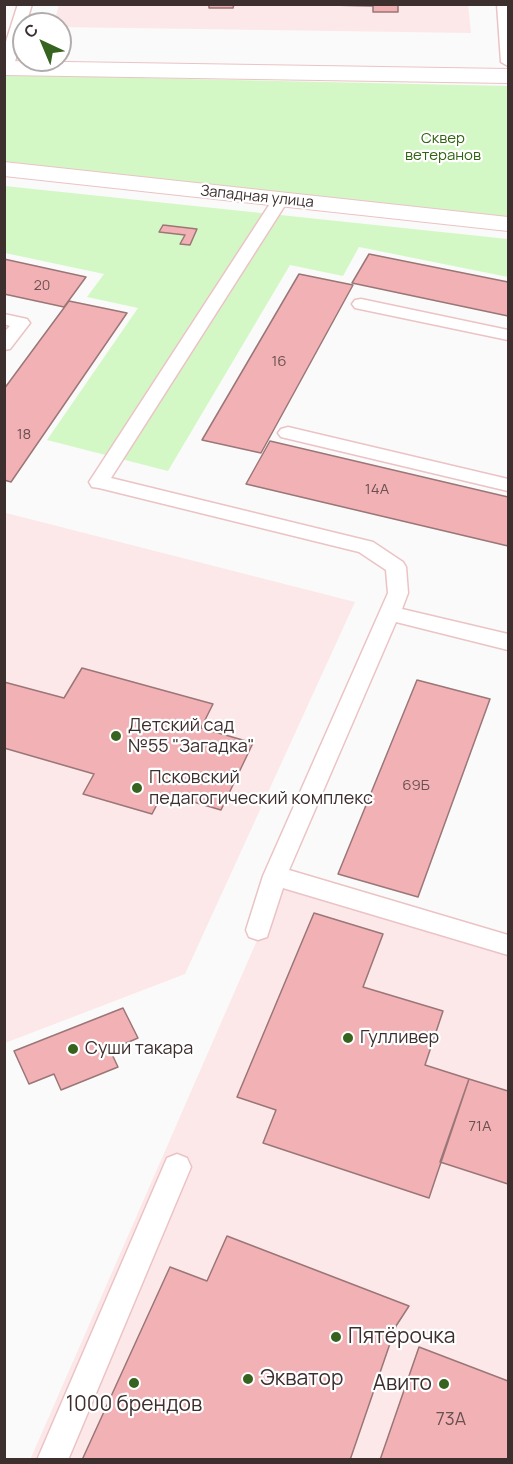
<!DOCTYPE html>
<meta charset="utf-8">
<style>
body{margin:0}
#map{position:relative;width:513px;height:1464px;overflow:hidden;background:#fafafa;font-family:Manrope,sans-serif}
canvas{display:block}
.frame{position:absolute;inset:0;border:6px solid #3e2f2f;pointer-events:none}
.north{position:absolute;left:12px;top:12px;width:60px;height:60px;box-sizing:border-box;background:#fff;border:2px solid #b2acac;border-radius:50%;rotate:316deg;font-size:16px;font-weight:700;line-height:24px;text-align:center;color:#3e2f2f}
.north::after{content:'';display:block;margin:auto;width:21px;height:27px;background:#376320;clip-path:polygon(50% 0,100% 100%,50% 72%,0 100%)}
</style>
<div id="map">
<canvas width="513" height="1464"></canvas>
<div class="frame"></div>
<div class="north">С</div>
</div>
<script>
const c = document.querySelector('canvas').getContext('2d');
c.lineJoin = 'round';
function paint(path, color) {
  c.fillStyle = color;
  c.fill(path, 'evenodd');
}
function shape(rows) {
  const path = new Path2D();
  for (const r of rows) {
    path.moveTo(r[0], r[1]);
    for (let i = 2; i < r.length; i += 2) path.lineTo(r[i], r[i + 1]);
  }
  return path;
}
function stroke(path, color, width, dash) {
  c.strokeStyle = color;
  c.lineWidth = width;
  c.lineCap = dash ? 'butt' : 'round';
  c.setLineDash(dash || []);
  c.stroke(path);
}
function label(font, color, halo, rows, align = 'center') {
  c.font = font + ' Manrope,sans-serif';
  c.lineWidth = 4.5;
  c.setLineDash([]);
  c.textBaseline = 'middle';
  c.strokeStyle = halo;
  c.fillStyle = color;
  for (const [text, x, y, turn = 0] of rows) {
    c.save();
    c.translate(x, y);
    c.rotate((+turn || 0) * Math.PI / 180);
    c.textAlign = isNaN(turn) ? turn : align;
    if (halo) c.strokeText(text, 0, 0);
    c.fillText(text, 0, 0);
    c.restore();
  }
}
const built = shape([
 [59,4,468,4,471,33,60,27,60,24,54,24],
 [6,513,355,602,185,974,5,1043],
 [286,874,508,940,508,1459,30,1460]
]);
const green = shape([
 [5,75,508,86,508,218,5,164],
 [5,186,508,239,508,277,359,247,343,276,290,265,168,471,47,440,138,308,87,297,104,274,5,253]
]);
const building = shape([
 [209,4,234,4,233,8,209,8,209,4],
 [283,4,398,4,398,12,373,12,373,6,283,4],
 [163,225,197,229,190,245,180,244,185,235,159,232,163,225],
 [369,254,508,282,508,316,352,283,369,254],
 [4,259,86,277,64,307,4,294,4,259],
 [299,274,353,285,261,453,202,440,299,274],
 [69,301,127,313,11,482,4,480,4,389,69,301],
 [270,441,508,497,508,546,246,484,270,441],
 [82,668,213,704,201,728,253,743,221,810,163,793,152,814,83,794,94,774,4,748,4,682,64,698,82,668],
 [417,680,490,699,418,897,338,874,417,680],
 [314,913,383,934,363,987,443,1011,425,1065,469,1079,429,1198,263,1143,276,1110,237,1097,314,913],
 [123,1008,138,1038,110,1050,118,1067,61,1090,54,1074,29,1084,14,1051,123,1008],
 [469,1079,508,1091,508,1184,440,1162,469,1079],
 [227,1236,409,1306,396,1326,350,1460,82,1460,170,1267,207,1281,227,1236],
 [419,1347,508,1381,508,1460,380,1460,419,1347]
]);
const lane = shape([
 [18,4,32,4,26,24,24,24,24,32,13,68,6,72,4,48,18,4],
 [497,4,508,4,508,66,501,62,497,4],
 [281,194,289,199,111,478,373,542,403,562,406,567,408,593,402,609,508,634,508,650,396,622,289,870,508,935,508,955,283,888,267,937,258,940,249,937,246,930,263,876,388,593,386,570,359,552,99,488,92,487,89,482,273,199,281,194],
 [361,299,508,330,508,340,355,308,352,304,355,300,361,299],
 [4,314,27,319,30,323,10,349,4,350,4,332,10,326,4,324,4,314],
 [288,427,508,479,508,491,281,437,278,433,281,429,288,427],
 [177,1154,187,1158,191,1167,68,1460,37,1460,167,1158,177,1154]
]);
const street = shape([
 [4,162,508,217,508,231,4,176,4,162]
]);
const secondary = shape([
 [4,61,508,69,508,83,4,75,4,61]
]);
const markers = [
 [116,736,6,"#376320"],
 [137,788,6,"#376320"],
 [348,1038,6,"#376320"],
 [73,1049,6,"#376320"],
 [336,1337,6,"#376320"],
 [248,1379,6,"#376320"],
 [134,1383,6,"#376320"],
 [444,1384,6,"#376320"]
];
const farNumbernames = [
 ["20",42,286]
];
const farParknames = [
 ["Сквер",443,139],
 ["ветеранов",443,156]
];
const farStreetnames = [
 ["Западная улица",257,197,6]
];
const numberNames = [
 ["16",279,362],
 ["18",24,435],
 ["14А",377,490],
 ["69Б",416,786],
 ["71А",480,1127]
];
const poiNames = [
 ["Детский сад",128,726],
 ["№55 \"Загадка\"",128,747],
 ["Псковский",149,778],
 ["педагогический комплекс",149,799],
 ["Гулливер",360,1038],
 ["Суши такара",85,1049]
];
const nearNumbernames = [
 ["73А",451,1420]
];
const nearPoinames = [
 ["Пятёрочка",348,1337],
 ["Экватор",260,1379],
 ["Авито",432,1384,"right"],
 ["1000 брендов",134,1405,"center"]
];
paint(built, '#fde8e9');
paint(green, '#d4f8c5');
paint(building, '#f2b2b5');
stroke(building, '#9a7677', 1.5);
stroke(lane, '#ebc3c5', 3);
stroke(street, '#ebc3c5', 2);
stroke(secondary, '#ebc3c5', 2);
paint(lane, '#fff');
paint(street, '#fff');
paint(secondary, '#fff');
for (const [x, y, r, color] of markers) {
  const dot = new Path2D();
  dot.arc(x, y, r, 0, 2 * Math.PI);
  c.fillStyle = color;
  c.fill(dot);
  stroke(dot, '#fff', 2);
}
label('14px', '#6b5050', null, farNumbernames);
label('15px', '#316411', '#fff', farParknames);
label('15px', '#3e2f2f', '#fff', farStreetnames);
label('15px', '#6b5050', null, numberNames);
label('18px', '#3e2f2f', '#fff', poiNames, 'left');
label('18px', '#6b5050', null, nearNumbernames);
label('21px', '#3e2f2f', '#fff', nearPoinames, 'left');
</script>
